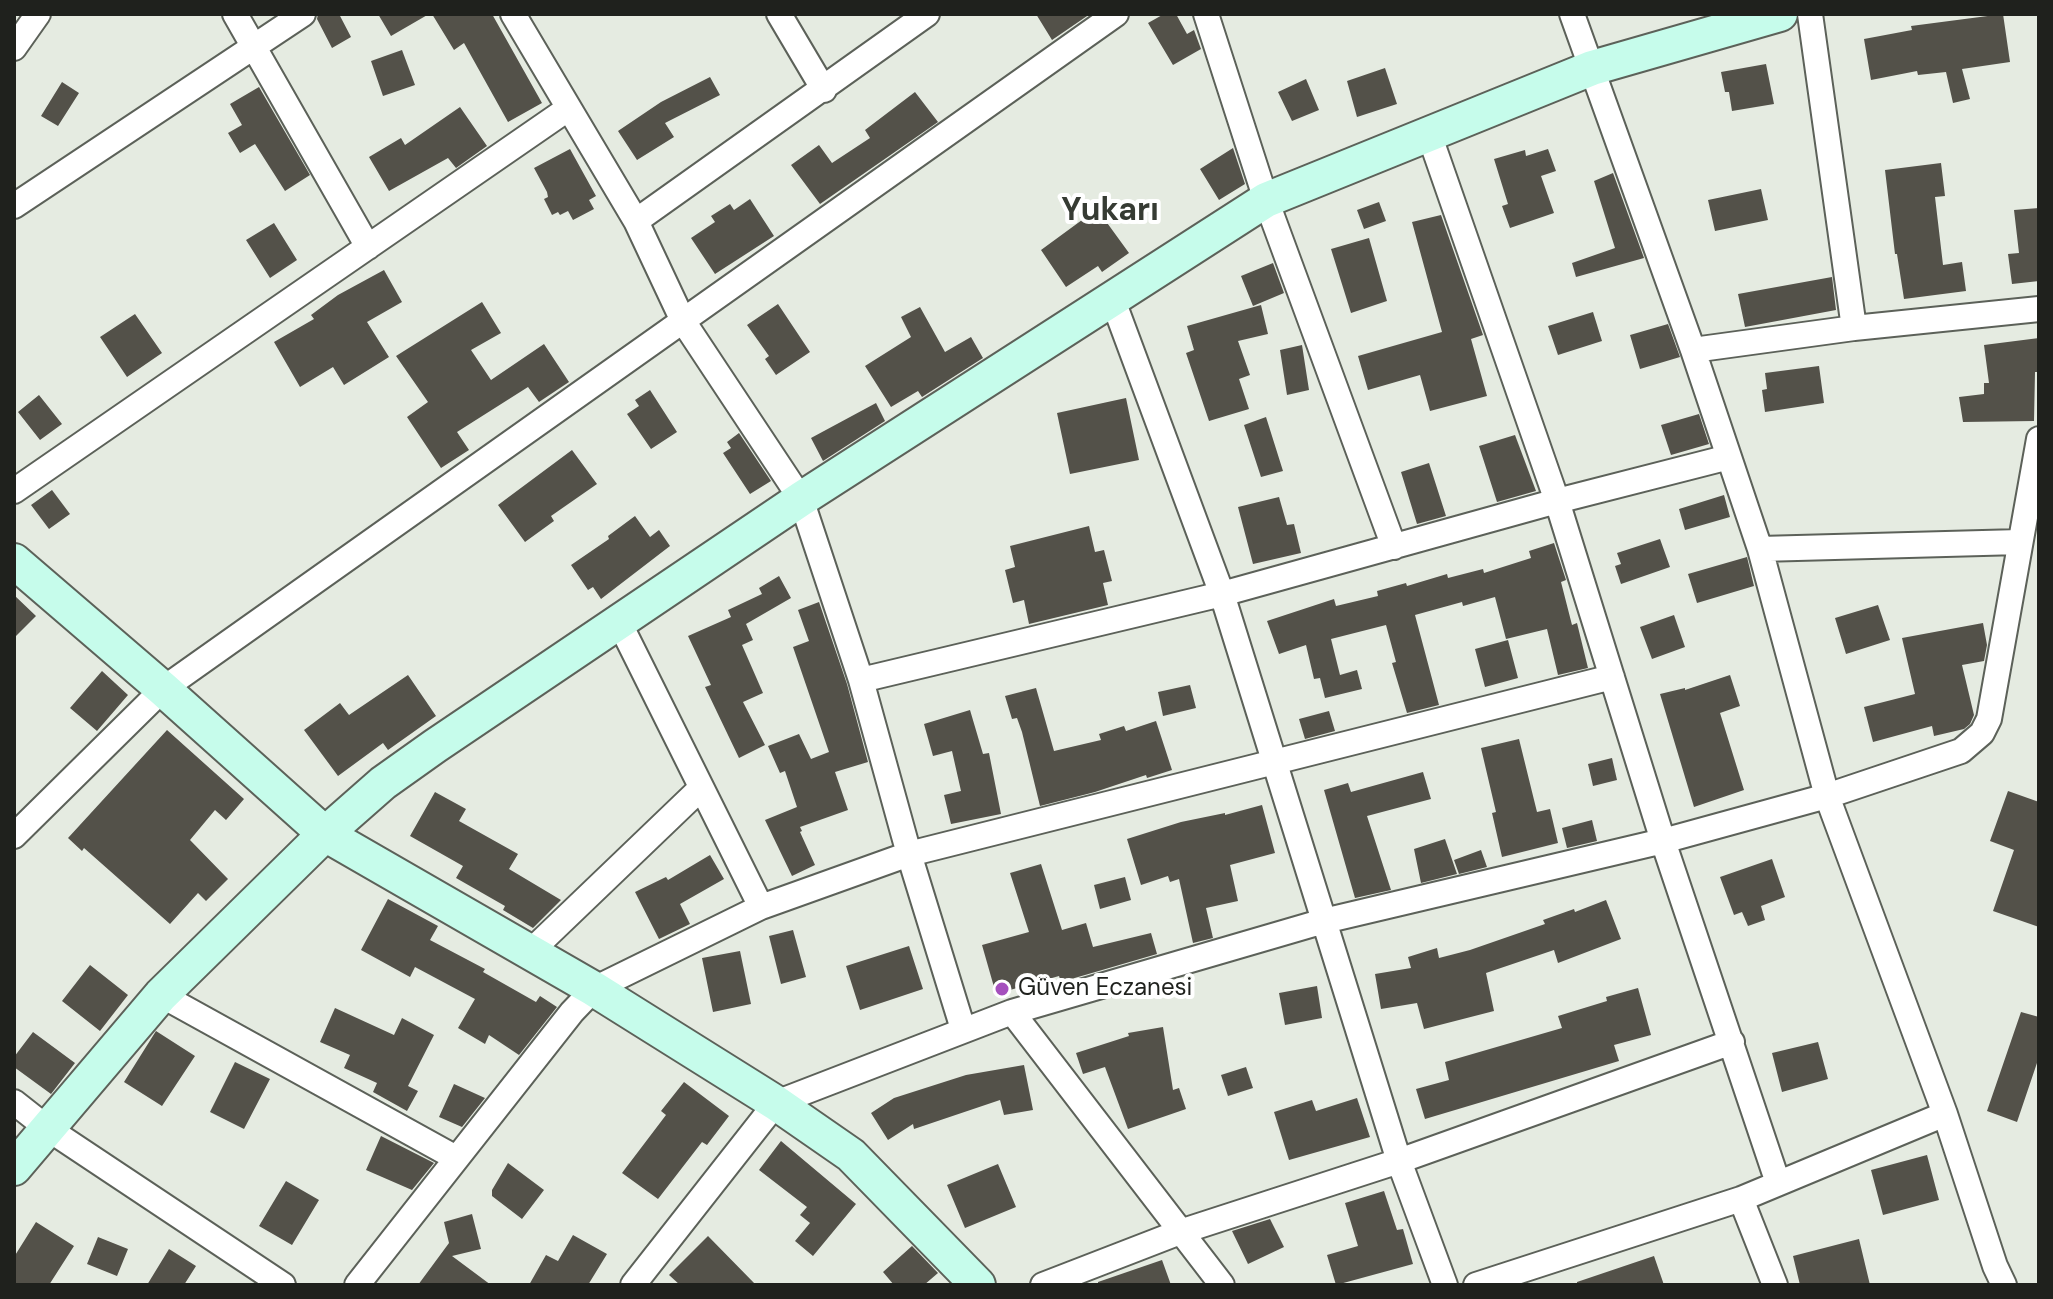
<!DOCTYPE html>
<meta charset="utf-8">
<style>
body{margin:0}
#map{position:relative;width:2053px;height:1299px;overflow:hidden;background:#e5ebe1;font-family:"DM Sans",sans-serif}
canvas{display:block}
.frame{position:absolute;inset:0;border:16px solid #1f211d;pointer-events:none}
</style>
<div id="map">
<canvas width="2053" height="1299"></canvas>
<div class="frame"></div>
</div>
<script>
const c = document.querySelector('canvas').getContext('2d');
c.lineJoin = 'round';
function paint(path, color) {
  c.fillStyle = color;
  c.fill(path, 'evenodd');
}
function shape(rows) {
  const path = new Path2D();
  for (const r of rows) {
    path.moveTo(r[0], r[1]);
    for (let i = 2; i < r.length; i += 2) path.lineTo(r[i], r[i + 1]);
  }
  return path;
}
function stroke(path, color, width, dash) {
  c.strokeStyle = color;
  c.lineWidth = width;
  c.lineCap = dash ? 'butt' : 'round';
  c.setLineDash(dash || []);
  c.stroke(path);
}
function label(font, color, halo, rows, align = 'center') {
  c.font = font + ' "DM Sans",sans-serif';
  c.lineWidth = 8;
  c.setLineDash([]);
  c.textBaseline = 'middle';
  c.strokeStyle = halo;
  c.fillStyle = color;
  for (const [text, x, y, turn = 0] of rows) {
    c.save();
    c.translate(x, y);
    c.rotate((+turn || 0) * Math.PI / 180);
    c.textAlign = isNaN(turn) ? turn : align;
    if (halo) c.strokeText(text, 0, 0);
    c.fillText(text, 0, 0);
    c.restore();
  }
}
const building = shape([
 [318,14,339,14,351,37,332,48,317,19],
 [378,14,429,14,391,36],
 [432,14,492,14,542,103,508,122,464,43,454,50],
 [1036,14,1090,14,1052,40],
 [1164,14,1176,14,1187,34,1194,30,1201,49,1173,65,1148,23],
 [2003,14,2010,62,1962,69,1970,99,1953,103,1946,72,1918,75,1917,71,1871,80,1864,39,1912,30,1911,26],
 [402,50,415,85,383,96,371,61],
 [1766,64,1774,104,1732,111,1729,92,1725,92,1721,72],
 [1385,68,1397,104,1357,117,1347,81],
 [710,77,720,95,665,123,674,137,637,160,618,131,661,102],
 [1306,79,1319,110,1292,121,1278,92],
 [62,82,79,93,58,126,41,116],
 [259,87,310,175,285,191,255,144,240,153,228,133,242,125,230,104],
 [915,92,938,122,820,204,791,165,819,145,832,163,870,138,865,130],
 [460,107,487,146,456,168,448,158,389,191,369,157,401,138,405,145],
 [1233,148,1245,184,1219,200,1200,169],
 [570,149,596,196,589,200,594,209,573,220,568,211,560,215,558,212,552,215,544,199,548,197,547,192,534,168],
 [1548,149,1556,171,1541,176,1554,213,1510,228,1502,206,1508,204,1494,159,1525,150,1526,156],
 [1941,163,1945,196,1935,197,1943,265,1962,262,1966,291,1904,299,1897,254,1895,254,1885,170],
 [1613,173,1644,258,1576,277,1572,263,1615,248,1594,181],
 [1761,189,1768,220,1715,231,1708,200],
 [750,199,774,236,715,274,691,238,715,222,711,216,730,204,734,210],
 [1379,202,1386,221,1364,229,1357,210],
 [2039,208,2039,281,2012,284,2008,254,2019,253,2014,210],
 [1097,209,1129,253,1102,272,1098,266,1066,287,1041,250],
 [1441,215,1483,335,1471,339,1487,396,1430,411,1420,375,1368,390,1358,356,1442,332,1412,222],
 [274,223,297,260,270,278,246,240],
 [1369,238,1387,301,1351,313,1331,249],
 [1273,263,1284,293,1253,306,1241,276],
 [384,270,402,302,367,322,389,357,344,385,333,367,300,387,274,342,314,319,311,315,338,295],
 [1832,277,1836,310,1745,327,1738,294],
 [482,302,501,333,471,350,491,380,544,344,569,382,539,402,528,387,457,432,469,450,441,468,407,417,428,402,396,356],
 [778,304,810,352,776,375,765,359,769,356,747,325],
 [1261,305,1268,334,1238,341,1250,375,1239,379,1249,409,1209,421,1186,353,1194,350,1187,326],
 [920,307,945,352,971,337,983,358,922,397,918,391,891,407,865,366,911,337,901,317],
 [1593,312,1602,341,1558,355,1548,326],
 [135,314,162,353,127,377,100,337],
 [1668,324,1680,357,1640,369,1630,335],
 [2039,338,2039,372,2035,372,2034,421,1963,422,1959,397,1984,394,1984,383,1989,383,1984,345],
 [1302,345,1309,390,1287,395,1280,350],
 [1819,366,1824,403,1765,412,1762,390,1767,389,1765,373],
 [650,390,677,432,651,449,627,414,639,406,635,400],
 [39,395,62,424,40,440,18,412],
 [1126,398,1139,460,1070,474,1057,413],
 [876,403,885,421,823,461,811,438],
 [1699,414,1709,444,1671,455,1661,425],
 [1266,417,1283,471,1261,477,1244,425],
 [739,433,771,481,750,494,723,453,731,448,727,442],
 [1515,435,1536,491,1497,502,1479,446],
 [572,450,597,484,551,516,554,521,525,542,498,505],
 [1429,463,1446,516,1417,524,1401,472],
 [52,490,70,514,49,529,31,505],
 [1724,495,1730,517,1685,530,1679,509],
 [1279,497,1287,525,1294,524,1301,553,1253,564,1238,507],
 [635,516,650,537,659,530,670,546,601,599,593,587,588,590,571,565,609,539,608,536],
 [1089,526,1095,552,1104,550,1112,581,1103,583,1108,605,1029,624,1024,600,1013,603,1005,570,1015,567,1010,546],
 [1660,539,1670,567,1621,584,1615,566,1621,564,1617,553],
 [1554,543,1566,580,1561,582,1572,625,1577,623,1588,668,1558,675,1547,629,1506,639,1495,597,1463,606,1462,602,1415,615,1439,705,1407,713,1392,663,1396,662,1386,625,1331,639,1340,675,1357,670,1362,689,1325,698,1320,678,1314,679,1306,645,1279,654,1267,621,1334,599,1336,606,1378,596,1377,591,1406,583,1407,586,1447,574,1448,578,1483,569,1484,573,1531,558,1529,551],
 [1747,557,1754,586,1697,603,1688,574],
 [779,576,791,598,746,624,753,640,742,645,763,693,743,702,765,745,739,758,705,687,711,685,688,636,731,617,728,610,762,594,759,588],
 [14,595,36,616,14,638],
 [819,602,847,684,868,762,835,772,848,810,800,827,802,831,800,832,815,865,792,876,765,820,797,807,785,771,780,773,768,746,799,734,811,759,829,752,793,647,809,641,798,610],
 [1878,605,1890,640,1846,654,1835,618],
 [1674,615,1685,647,1652,659,1640,627],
 [1983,623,1987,645,1984,661,1962,665,1974,715,1970,724,1964,729,1934,736,1932,726,1873,742,1864,707,1915,694,1902,638],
 [1508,640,1518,678,1485,687,1475,649],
 [102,671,128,695,97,731,70,708],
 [408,675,436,716,388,750,383,743,338,776,304,730,340,703,349,715],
 [1730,675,1740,706,1720,713,1744,790,1694,807,1660,694,1685,688,1685,690],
 [1190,685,1196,708,1163,716,1158,692],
 [1036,688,1054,751,1101,740,1099,734,1124,726,1126,731,1156,721,1172,770,1147,778,1146,775,1095,792,1040,806,1022,732,1017,718,1012,719,1005,696],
 [970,710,983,754,989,753,1001,814,951,824,944,795,961,791,952,751,933,756,924,724],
 [1329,711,1335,731,1305,739,1299,719],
 [167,730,244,799,226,820,215,810,190,840,228,879,206,901,198,893,170,924,84,848,82,851,68,838],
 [1519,739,1537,812,1550,809,1558,843,1502,857,1492,813,1496,812,1481,748],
 [1612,758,1617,780,1593,786,1588,764],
 [1423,772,1431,799,1367,816,1391,890,1355,898,1324,790,1348,783,1351,792],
 [2008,791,2039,802,2039,927,1993,911,2014,850,1990,841],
 [435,792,466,809,459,821,518,854,509,869,561,900,533,928,503,910,505,906,456,878,463,866,410,836],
 [1262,805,1275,853,1230,865,1238,901,1206,908,1213,938,1193,943,1179,879,1170,882,1168,876,1141,885,1127,839,1181,822,1225,813,1225,815],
 [1592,820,1597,841,1567,848,1562,828],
 [1445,839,1457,874,1421,883,1414,849],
 [1481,850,1487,867,1459,874,1454,860],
 [710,855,724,879,680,904,690,924,659,939,635,892,666,877,668,880],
 [1772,859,1785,897,1761,906,1765,920,1748,926,1742,912,1734,915,1720,877],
 [1041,864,1062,930,1086,923,1093,947,1151,933,1157,954,1061,982,1059,976,996,994,982,945,1029,932,1010,873],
 [1125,877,1131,900,1100,909,1094,885],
 [388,899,438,926,430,940,485,969,483,972,536,1002,540,996,557,1007,519,1055,489,1035,485,1044,458,1028,475,999,415,967,410,977,361,950],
 [1606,900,1621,939,1558,963,1554,950,1486,973,1494,1011,1424,1029,1417,1003,1381,1009,1375,974,1411,968,1408,957,1437,948,1439,958,1470,950,1545,924,1543,920,1574,909,1575,912],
 [793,930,806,977,781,984,769,936],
 [909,946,923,989,860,1010,846,966],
 [740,951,751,1004,713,1012,702,958],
 [90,965,128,995,100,1031,62,1001],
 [1317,986,1322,1018,1285,1025,1279,993],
 [1638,988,1651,1035,1614,1045,1619,1061,1425,1119,1416,1089,1449,1080,1445,1062,1562,1028,1558,1016,1607,1001,1606,997],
 [335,1008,394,1035,402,1018,434,1035,408,1086,418,1091,407,1111,373,1092,377,1083,344,1068,350,1055,320,1042],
 [2021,1012,2039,1017,2039,1057,2017,1122,1987,1111],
 [1163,1027,1173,1090,1179,1088,1186,1109,1128,1129,1105,1067,1083,1074,1076,1053,1129,1036,1128,1033],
 [156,1031,195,1056,162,1106,124,1082],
 [33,1032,75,1063,51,1094,14,1067,14,1057],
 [1818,1042,1828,1079,1782,1092,1772,1053],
 [235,1062,270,1079,244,1129,210,1112],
 [1024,1065,1033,1110,1004,1115,1000,1100,914,1129,913,1124,888,1140,871,1113,894,1098,966,1075],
 [1246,1067,1253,1088,1228,1096,1221,1075],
 [684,1082,729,1116,707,1145,702,1142,658,1199,622,1173,666,1115,661,1111],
 [454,1084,485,1098,462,1127,439,1117],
 [1357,1098,1370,1137,1289,1160,1274,1112,1312,1100,1316,1111],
 [381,1136,434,1163,412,1190,366,1170],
 [781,1141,856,1204,813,1256,795,1241,810,1223,800,1215,807,1207,759,1170],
 [1927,1155,1939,1200,1883,1215,1871,1170],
 [508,1163,544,1190,522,1219,492,1196,492,1190],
 [998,1164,1016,1207,965,1228,947,1185],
 [286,1181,319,1200,292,1245,259,1226],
 [1384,1191,1397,1230,1403,1229,1413,1264,1336,1285,1327,1255,1358,1246,1345,1203],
 [472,1214,481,1249,452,1256,491,1285,418,1285,449,1243,444,1222],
 [1270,1219,1284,1247,1248,1264,1232,1231],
 [36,1222,74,1246,49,1285,14,1285,14,1257],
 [573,1235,607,1254,588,1285,529,1285,546,1255,558,1261],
 [708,1236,756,1285,680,1285,669,1275],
 [98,1237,128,1249,117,1276,87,1264],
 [1859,1239,1870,1285,1800,1285,1793,1256],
 [912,1246,938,1273,924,1285,894,1285,883,1272],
 [169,1249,196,1266,184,1285,147,1285],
 [1654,1256,1664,1285,1577,1285,1577,1282],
 [1162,1260,1171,1285,1098,1285,1098,1282]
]);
const street = shape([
 [235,14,368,247],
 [513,14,636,221,683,321,801,499,861,680,909,854,963,1029],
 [779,14,824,90],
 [1206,14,1266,200,1394,547],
 [1572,14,1693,350,1760,549,1827,796,1945,1114,1995,1266,2004,1285],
 [1810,14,1854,328],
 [14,48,38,14],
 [1429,134,1557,501,1663,841,1778,1183],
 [14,206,303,14],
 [636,221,927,14],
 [1112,298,1222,594,1399,1161,1445,1285],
 [1693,350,1854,328,2039,309],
 [14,491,569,108],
 [1760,549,2020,542],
 [619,622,761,907],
 [861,680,1222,594,1557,501,1729,457],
 [14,836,163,689,1116,14],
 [530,952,701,788],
 [161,995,456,1158],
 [1012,1012,1222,1285],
 [14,1102,47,1128,283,1285],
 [1741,1199,1775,1285],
 [357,1285,572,1012,594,989,761,907,909,854,1612,677],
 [633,1285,776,1103,1012,1012,1324,921,1663,841,1827,796,1961,751,1982,733,1989,719,2039,439],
 [1043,1285,1180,1232,1399,1161,1732,1042],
 [1476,1285,1741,1199,1945,1114]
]);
const secondary = shape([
 [14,561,163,689,325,834,594,989,776,1103,851,1155,978,1285],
 [14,1168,161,995,325,834,383,783,435,746,801,499,1266,200,1592,68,1780,14]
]);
const markers = [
 [1002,989,8,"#a550bd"]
];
const poiNames = [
 ["Güven Eczanesi",1018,989]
];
const districtNames = [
 ["Yukarı",1110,212]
];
paint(building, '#535149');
stroke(street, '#5c6159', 28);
stroke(secondary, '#5c6159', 38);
stroke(street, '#fff', 24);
stroke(secondary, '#c6fceb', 34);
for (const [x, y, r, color] of markers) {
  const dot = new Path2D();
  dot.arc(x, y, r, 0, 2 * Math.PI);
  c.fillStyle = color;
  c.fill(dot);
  stroke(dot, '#fff', 3);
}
label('24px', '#1f211d', '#fff', poiNames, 'left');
label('bold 32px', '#363b33', '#fff', districtNames);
</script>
